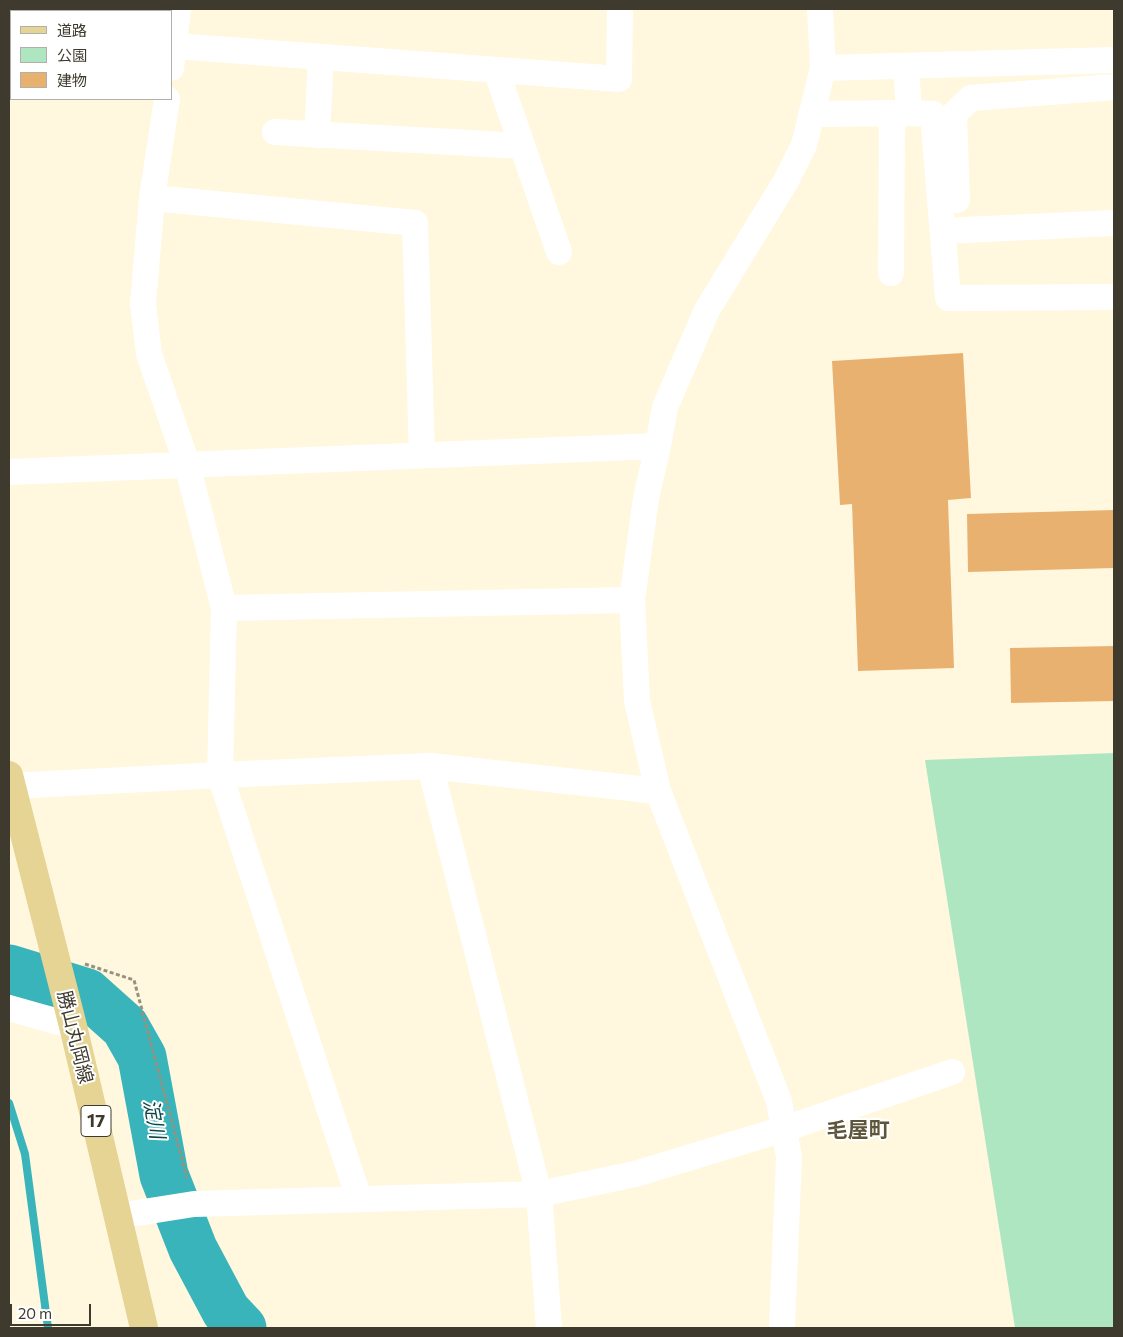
<!DOCTYPE html>
<meta charset="utf-8">
<style>
body{margin:0}
#map{position:relative;width:1123px;height:1337px;overflow:hidden;background:#fff8de;font-family:Commissioner,"Noto Sans JP",sans-serif}
canvas{display:block}
.frame{position:absolute;inset:0;border:10px solid #3e3a2e;pointer-events:none}
.legend{position:absolute;left:10px;top:10px;width:162px;height:90px;box-sizing:border-box;background:#fff;border:1px solid #b2b0ab;margin:0;padding:6px 9px;list-style:none;font-size:15px;color:#3e3a2e}
.legend li{display:flex;align-items:center;gap:10px;height:25px}
.legend b{width:25px;border:1px solid #b2b0ab}
.scale{position:absolute;left:10px;top:1304px;width:81px;height:22px;box-sizing:border-box;border:2px solid #3e3a2e;border-top:0;padding-left:6px;font-size:15px;line-height:18px;white-space:nowrap;color:#3e3a2e;-webkit-text-stroke:4px #fff;paint-order:stroke}
</style>
<div id="map">
<canvas width="1123" height="1337"></canvas>
<div class="frame"></div>
<ul class="legend">
<li><b style="height:6px;background:#e5d494"></b>道路</li>
<li><b style="height:14px;background:#aee6c2"></b>公園</li>
<li><b style="height:14px;background:#e9b16f"></b>建物</li>
</ul>
<div class="scale">20 m</div>
</div>
<script>
const c = document.querySelector('canvas').getContext('2d');
c.lineJoin = 'round';
function paint(path, color) {
  c.fillStyle = color;
  c.fill(path, 'evenodd');
}
function shape(rows) {
  const path = new Path2D();
  for (const r of rows) {
    path.moveTo(r[0], r[1]);
    for (let i = 2; i < r.length; i += 2) path.lineTo(r[i], r[i + 1]);
  }
  return path;
}
function stroke(path, color, width, dash) {
  c.strokeStyle = color;
  c.lineWidth = width;
  c.lineCap = dash ? 'butt' : 'round';
  c.setLineDash(dash || []);
  c.stroke(path);
}
function label(font, color, halo, rows, align = 'center') {
  c.font = font + ' Commissioner,"Noto Sans JP",sans-serif';
  c.lineWidth = 4;
  c.setLineDash([]);
  c.textBaseline = 'middle';
  c.strokeStyle = halo;
  c.fillStyle = color;
  for (const [text, x, y, turn = 0] of rows) {
    c.save();
    c.translate(x, y);
    c.rotate((+turn || 0) * Math.PI / 180);
    c.textAlign = isNaN(turn) ? turn : align;
    if (halo) c.strokeText(text, 0, 0);
    c.fillText(text, 0, 0);
    c.restore();
  }
}
const green = shape([
 [1114,753,1114,1328,1015,1328,925,760]
]);
const stream = shape([
 [9,1103,25,1154,48,1328]
]);
const river = shape([
 [9,969,87,993,125,1027,142,1057,164,1175,193,1249,226,1311,242,1328]
]);
const building = shape([
 [963,353,971,498,948,500,954,668,858,671,852,504,840,505,832,361],
 [1114,510,1114,568,968,572,967,514],
 [1114,646,1114,701,1011,703,1010,648]
]);
const path = shape([
 [85,964,134,980,187,1178]
]);
const minor = shape([
 [175,46,619,79,620,9],
 [171,68,178,9],
 [823,68,1114,60],
 [496,70,559,252],
 [167,99,152,198,143,304,149,354,187,464,224,608,220,775,359,1199],
 [909,113,933,114,948,298,1114,297],
 [811,114,909,113,906,66],
 [275,132,522,146],
 [317,135,321,57],
 [152,198,415,223,422,455],
 [957,200,954,114,971,98,1114,87],
 [943,231,1114,223],
 [891,273,892,113],
 [9,472,658,446],
 [224,608,632,600],
 [430,766,539,1194,549,1328],
 [11,786,220,775,430,766,658,791],
 [9,1008,73,1026],
 [118,1216,194,1204,539,1194,635,1174,784,1129,952,1072],
 [782,1328,789,1157,779,1101,658,791,637,701,632,600,646,498,658,446,665,407,707,310,786,181,804,145,823,68,820,9]
]);
const major = shape([
 [9,775,73,1026,144,1328]
]);
const shields = [
 [96,1121,30]
];
const shieldNames = [
 ["17",96,1121]
];
const streetNames = [
 ["勝山丸岡線",75,1037,76]
];
const waterNames = [
 ["淀川",154,1119,79]
];
const quarterNames = [
 ["毛屋町",858,1130]
];
paint(green, '#aee6c2');
stroke(stream, '#39b4bb', 8);
stroke(river, '#39b4bb', 49);
paint(building, '#e9b16f');
stroke(path, '#97927f', 3, [4, 2.5]);
stroke(minor, '#fff', 26);
stroke(major, '#e5d494', 28);
for (const [x, y, w] of shields) {
  const box = new Path2D();
  box.roundRect(x - w / 2, y - 15.5, w, 31, 4);
  c.fillStyle = '#fff';
  c.fill(box);
  stroke(box, '#3e3a2e', 1);
}
label('bold 18px', '#3e3a2e', null, shieldNames);
label('19px', '#3e3a2e', '#fff', streetNames);
label('italic 20px', '#0e4547', '#fff', waterNames);
label('bold 21px', '#5e563a', '#fff', quarterNames);
</script>
